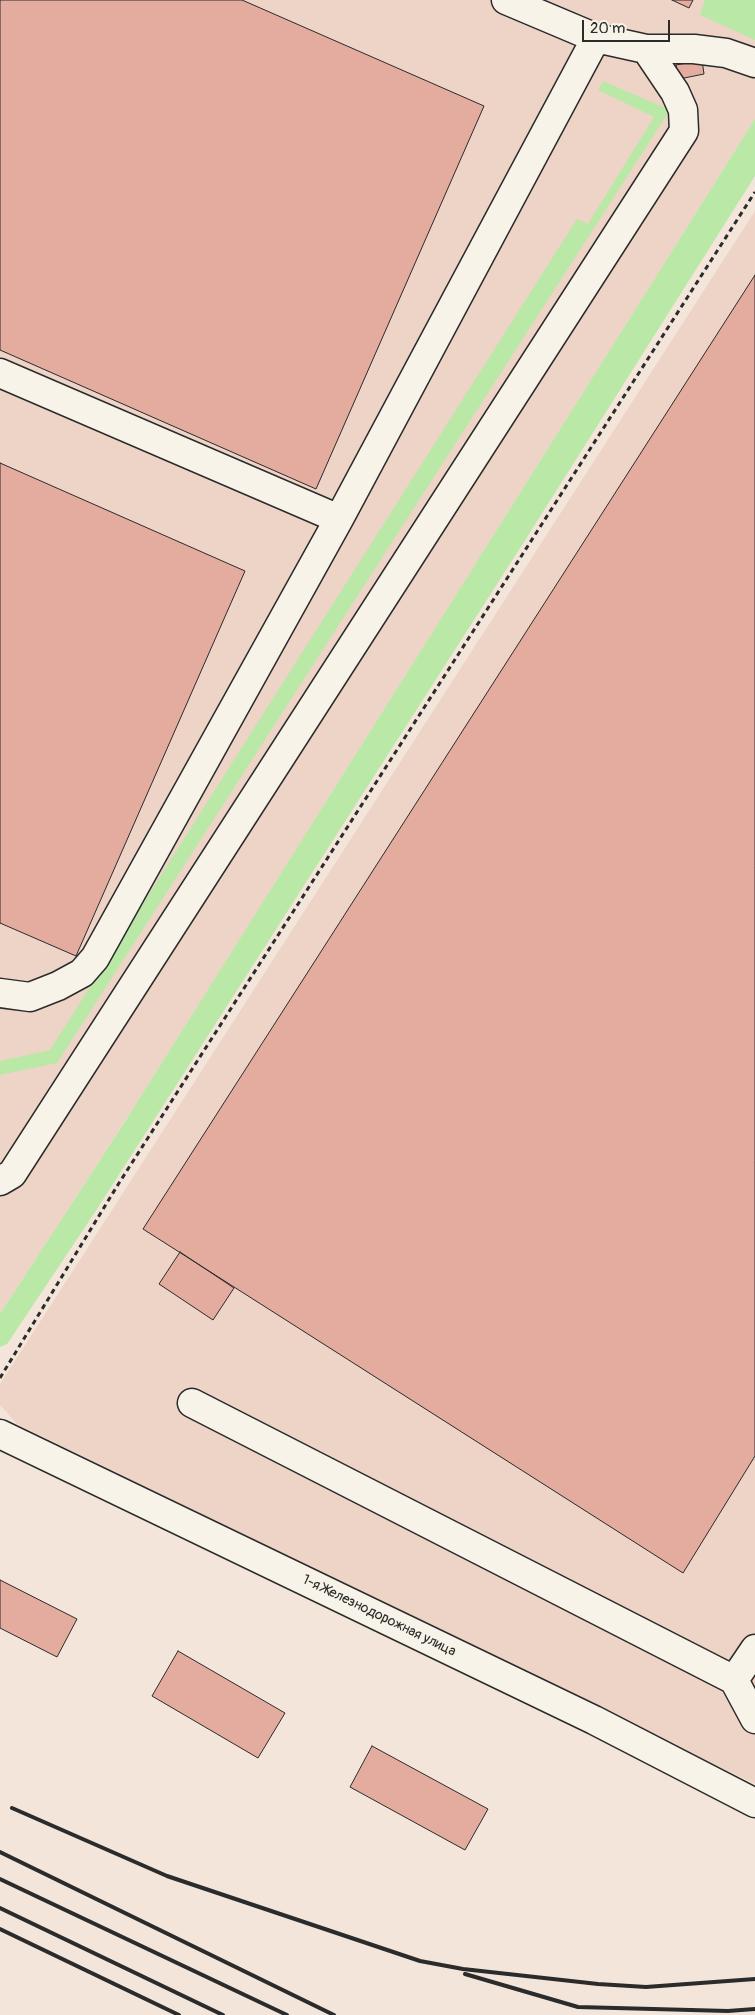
<!DOCTYPE html>
<meta charset="utf-8">
<style>
body{margin:0}
#map{position:relative;width:755px;height:2015px;overflow:hidden;background:#f3e5d9;font-family:Pangolin,sans-serif}
canvas{display:block}
.scale{position:absolute;left:582px;top:20px;width:88px;height:22px;box-sizing:border-box;border:2px solid #2b2b2b;border-top:0;padding-left:6px;font-size:15px;line-height:18px;white-space:nowrap;color:#2b2b2b;-webkit-text-stroke:4px #f7f3e8;paint-order:stroke}
</style>
<div id="map">
<canvas width="755" height="2015"></canvas>
<div class="scale">20 m</div>
</div>
<script>
const c = document.querySelector('canvas').getContext('2d');
c.lineJoin = 'round';
function paint(path, color) {
  c.fillStyle = color;
  c.fill(path, 'evenodd');
}
function shape(rows) {
  const path = new Path2D();
  for (const r of rows) {
    path.moveTo(r[0], r[1]);
    for (let i = 2; i < r.length; i += 2) path.lineTo(r[i], r[i + 1]);
  }
  return path;
}
function stroke(path, color, width, dash) {
  c.strokeStyle = color;
  c.lineWidth = width;
  c.lineCap = dash ? 'butt' : 'round';
  c.setLineDash(dash || []);
  c.stroke(path);
}
function label(font, color, halo, rows, align = 'center') {
  c.font = font + ' Pangolin,sans-serif';
  c.lineWidth = 5;
  c.setLineDash([]);
  c.textBaseline = 'middle';
  c.strokeStyle = halo;
  c.fillStyle = color;
  for (const [text, x, y, turn = 0] of rows) {
    c.save();
    c.translate(x, y);
    c.rotate((+turn || 0) * Math.PI / 180);
    c.textAlign = isNaN(turn) ? turn : align;
    if (halo) c.strokeText(text, 0, 0);
    c.fillText(text, 0, 0);
    c.restore();
  }
}
const built = shape([
 [0,0,755,0,755,119,138,1101,0,1314],
 [755,211,755,1784,17,1424,0,1405,0,1384]
]);
const green = shape([
 [705,0,755,0,755,40,700,15],
 [603,81,670,110,57,1063,0,1075,0,1061,50,1050,577,219,588,224,654,117,598,90],
 [755,119,755,176,522,545,97,1209,7,1344,0,1347,0,1314,124,1123]
]);
const building = shape([
 [0,0,242,0,484,106,316,489,0,350,0,0],
 [672,0,693,0,689,8,672,0],
 [702,60,704,74,679,79,676,65,702,60],
 [755,275,755,1456,683,1573,143,1229,755,275],
 [0,463,245,571,76,956,0,923,0,463],
 [180,1252,234,1288,213,1320,159,1284,180,1252],
 [0,1580,77,1619,57,1657,0,1628,0,1580],
 [178,1651,285,1713,258,1758,152,1696,178,1651],
 [372,1746,488,1809,465,1850,350,1787,372,1746]
]);
const path = shape([
 [0,1378,119,1183,755,192]
]);
const minor = shape([
 [506,0,596,38,646,49,694,49,726,53,755,63],
 [0,373,339,519],
 [0,993,30,997,58,986,82,973,95,958,339,519,596,38],
 [0,1181,12,1174,684,131,683,110,675,92,646,49],
 [192,1403,734,1680,755,1649],
 [0,1434,594,1720,755,1803],
 [734,1680,755,1719]
]);
const rail = shape([
 [12,1808,167,1876,420,1961,463,1969,598,1984,646,1987,755,1979],
 [0,1852,334,2015],
 [0,1879,287,2015],
 [0,1908,223,2015],
 [0,1929,179,2015],
 [465,1974,578,2007,728,2011,755,2009]
]);
const streetNames = [
 ["1-я Железнодорожная улица",379,1616,26]
];
paint(built, '#eed4c7');
paint(green, '#bae8a7');
paint(building, '#e4ac9e');
stroke(building, '#2b2b2b', 1);
stroke(minor, '#2b2b2b', 31);
stroke(path, '#2b2b2b', 3, [5, 4]);
stroke(minor, '#f7f3e8', 28);
stroke(rail, '#2b2b2b', 4);
label('14px', '#2b2b2b', '#f7f3e8', streetNames);
</script>
